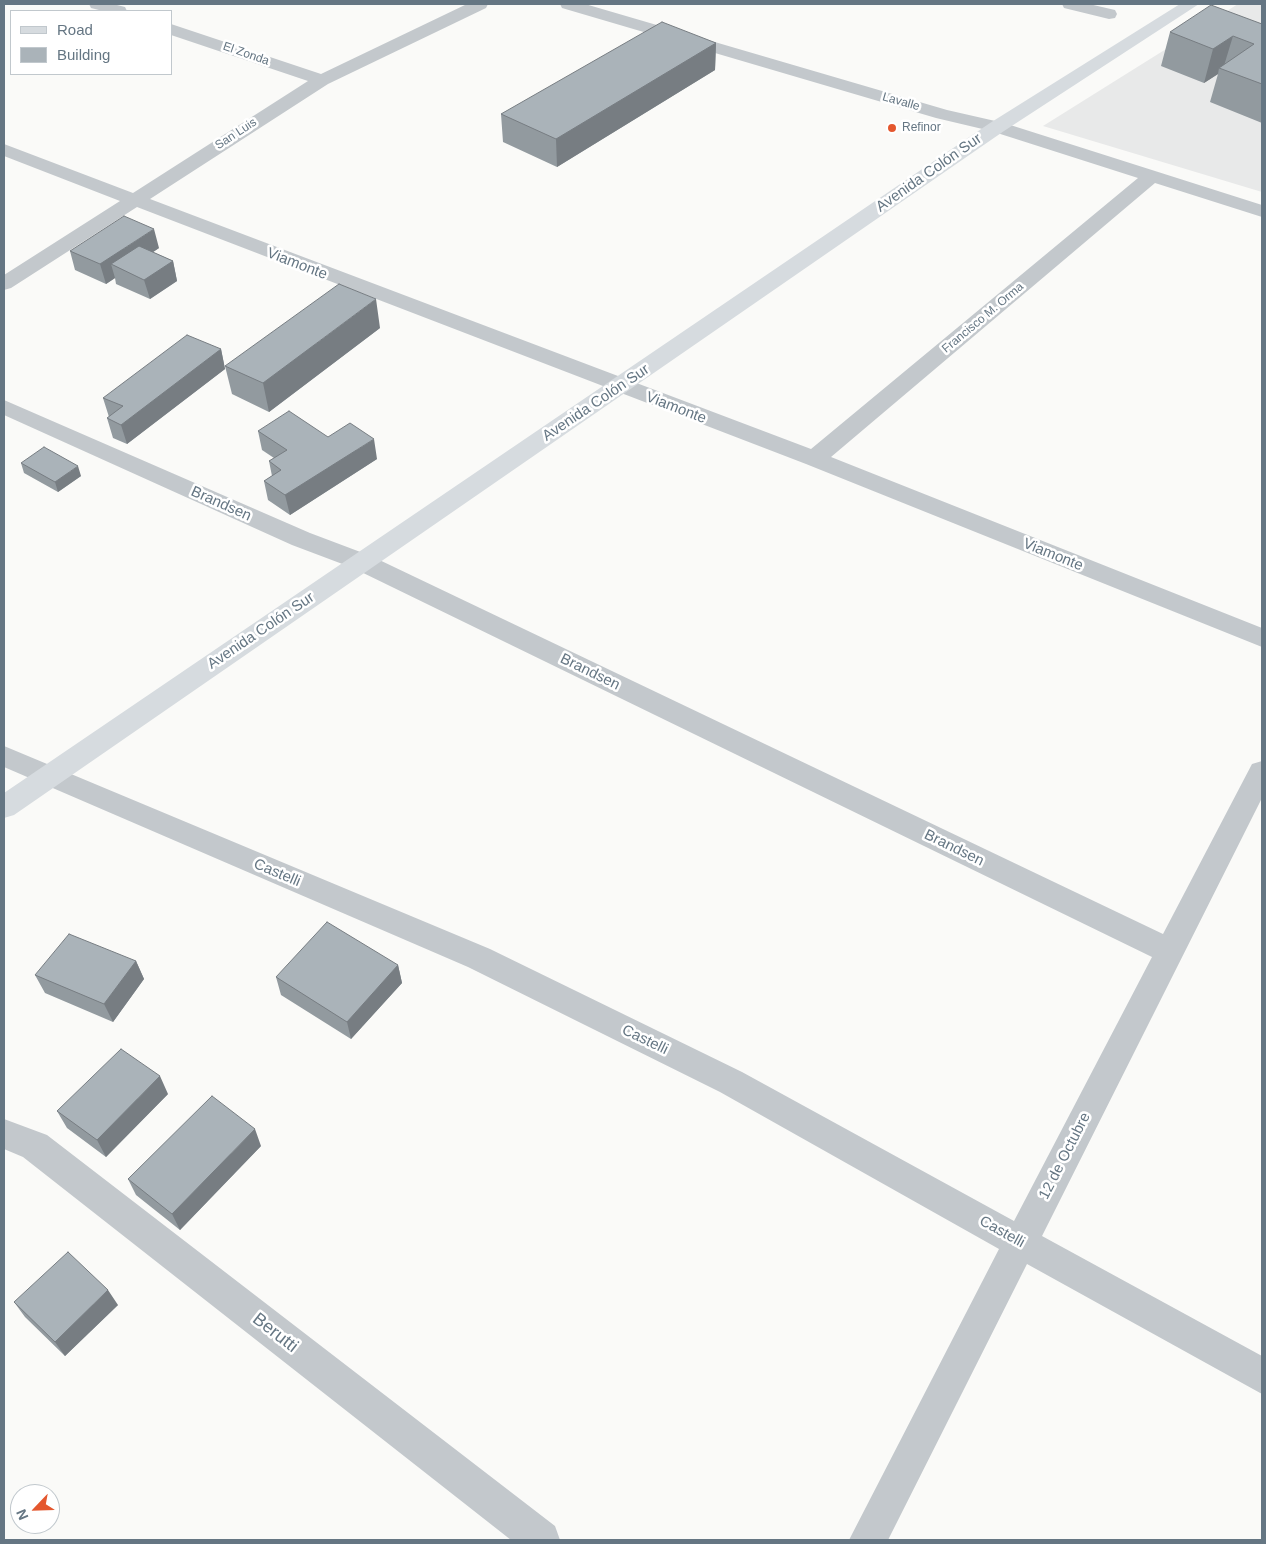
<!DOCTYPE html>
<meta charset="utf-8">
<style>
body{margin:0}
#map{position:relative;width:1266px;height:1544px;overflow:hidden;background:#fafaf8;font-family:Arial,sans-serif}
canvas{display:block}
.frame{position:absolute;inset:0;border:5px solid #657683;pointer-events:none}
.legend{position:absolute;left:10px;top:10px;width:162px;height:65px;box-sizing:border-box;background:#fff;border:1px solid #c1c8cd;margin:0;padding:6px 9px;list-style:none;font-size:15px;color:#657683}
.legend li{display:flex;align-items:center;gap:10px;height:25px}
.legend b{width:25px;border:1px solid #c1c8cd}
.north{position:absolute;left:10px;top:1484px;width:50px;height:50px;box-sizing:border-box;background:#fff;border:1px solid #c1c8cd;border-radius:50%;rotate:246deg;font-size:14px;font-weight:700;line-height:20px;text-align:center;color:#657683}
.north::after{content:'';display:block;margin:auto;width:18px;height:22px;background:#e4572e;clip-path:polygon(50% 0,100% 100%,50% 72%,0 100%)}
</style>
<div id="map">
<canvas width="1266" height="1544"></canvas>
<div class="frame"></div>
<ul class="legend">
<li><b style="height:6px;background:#d6dbdf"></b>Road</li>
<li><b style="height:14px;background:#aab3b9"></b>Building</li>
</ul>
<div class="north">N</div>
</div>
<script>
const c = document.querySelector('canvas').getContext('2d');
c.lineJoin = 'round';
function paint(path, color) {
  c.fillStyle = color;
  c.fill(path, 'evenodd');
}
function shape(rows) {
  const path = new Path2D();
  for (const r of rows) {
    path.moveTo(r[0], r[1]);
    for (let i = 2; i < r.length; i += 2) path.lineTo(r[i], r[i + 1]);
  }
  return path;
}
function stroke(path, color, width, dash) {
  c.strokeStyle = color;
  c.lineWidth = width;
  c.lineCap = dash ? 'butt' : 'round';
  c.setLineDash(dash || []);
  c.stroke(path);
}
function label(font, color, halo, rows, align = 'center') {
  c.font = font + ' Arial,sans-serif';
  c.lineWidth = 5;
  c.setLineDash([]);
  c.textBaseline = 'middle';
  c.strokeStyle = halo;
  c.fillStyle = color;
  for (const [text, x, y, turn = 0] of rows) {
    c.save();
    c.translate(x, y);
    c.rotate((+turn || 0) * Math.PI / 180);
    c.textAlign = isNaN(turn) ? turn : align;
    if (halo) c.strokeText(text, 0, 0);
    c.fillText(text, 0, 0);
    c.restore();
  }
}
const built = shape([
 [1238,4,1262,4,1262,192,1043,126]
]);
const minor = shape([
 [89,4,113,4,125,7,127,11,103,11,91,8,89,4],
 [467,4,488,4,486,8,328,84,150,199,811,449,1138,178,991,131,936,118,562,8,560,4,585,4,947,110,1004,123,1262,205,1262,217,1155,183,831,457,1262,628,1262,647,806,464,137,207,11,288,4,290,4,275,120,201,4,156,4,144,133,193,308,81,171,35,171,24,321,74,467,4],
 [1062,4,1089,4,1115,10,1117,14,1115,18,1109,19,1064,8,1062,4],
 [4,400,310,533,371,556,1163,934,1252,764,1262,761,1262,798,1042,1236,1262,1356,1262,1394,1027,1264,888,1540,849,1540,999,1249,720,1092,468,967,4,767,4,746,490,949,742,1072,1014,1221,1152,957,353,568,292,545,4,415,4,400],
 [4,1119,47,1135,555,1526,560,1540,511,1540,23,1157,4,1149,4,1119]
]);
const secondary = shape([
 [1180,4,1199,4,1004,131,14,815,4,818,4,793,990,123,1180,4]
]);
const wall = shape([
 [1262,24,1262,123,1210,102,1218,74,1204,83,1161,66,1170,32],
 [716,43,715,70,557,167,503,142,501,114],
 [159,248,153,252,173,261,177,281,150,299,116,284,115,278,106,284,75,270,70,251],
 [380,328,269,412,232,394,225,366],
 [221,349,225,369,127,444,113,438,107,418,109,417,103,398],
 [258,431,328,437,377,459,290,515,268,500,264,481,272,476,269,461,274,458,262,450],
 [21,463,81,476,58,492,24,473],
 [136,961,144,979,113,1022,45,993,35,975],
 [398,965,402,983,351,1039,281,995,276,977],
 [168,1094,106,1157,67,1128,57,1111],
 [261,1146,180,1230,136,1195,128,1179],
 [14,1302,118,1305,65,1356,25,1317]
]);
const shadedWall = shape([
 [1233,36,1223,69,1219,68,1218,74,1204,83,1213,49],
 [716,43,715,70,557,167,556,139],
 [154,229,159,248,125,271,111,264,115,278,106,284,100,264],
 [173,261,177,281,150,299,144,280],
 [376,299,380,328,269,412,263,383],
 [221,349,225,369,127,444,121,425],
 [374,439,377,459,290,515,285,495],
 [78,466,81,476,58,492,55,482],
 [136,961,144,979,113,1022,104,1004],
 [398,965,402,983,351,1039,347,1022],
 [160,1076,168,1094,106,1157,97,1140],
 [255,1129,261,1146,180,1230,172,1214],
 [108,1290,118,1305,65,1356,55,1342]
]);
const building = shape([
 [1211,5,1262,24,1262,84,1219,68,1254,44,1233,36,1213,49,1170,32,1211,5],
 [662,22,716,43,556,139,501,114,662,22],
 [124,216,154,229,100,264,70,251,124,216],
 [139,246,173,261,144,280,111,264,139,246],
 [339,284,376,299,263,383,225,366,339,284],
 [187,335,221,349,121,425,107,418,123,406,103,398,187,335],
 [289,411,328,437,350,423,374,439,285,495,264,481,281,470,269,461,287,450,258,431,289,411],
 [44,447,78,466,55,482,21,463,44,447],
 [327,922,398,965,347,1022,276,977,327,922],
 [69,934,136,961,104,1004,35,975,69,934],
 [121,1049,160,1076,97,1140,57,1111,121,1049],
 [212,1096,255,1129,172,1214,128,1179,212,1096],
 [68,1252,108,1290,55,1342,14,1302,68,1252]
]);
const markers = [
 [892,128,5,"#e4572e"]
];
const farStreetnames = [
 ["El Zonda",246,54,19],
 ["Lavalle",901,102,16],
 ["San Luis",236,134,-33],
 ["Francisco M. Orma",983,318,-40]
];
const farPoinames = [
 ["Refinor",902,128]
];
const streetNames = [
 ["Avenida Colón Sur",929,173,-35],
 ["Viamonte",297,264,21],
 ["Avenida Colón Sur",596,403,-34],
 ["Viamonte",676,408,21],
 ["Brandsen",221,504,24],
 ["Viamonte",1053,555,22],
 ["Avenida Colón Sur",261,631,-34],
 ["Brandsen",590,672,26],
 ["Brandsen",954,848,26],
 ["Castelli",277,873,23],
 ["Castelli",645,1040,26],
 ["12 de Octubre",1065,1156,-63],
 ["Castelli",1002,1232,29]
];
const nearStreetnames = [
 ["Berutti",275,1333,38]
];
paint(built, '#e8e9e9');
paint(minor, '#c3c8cc');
paint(secondary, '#d6dbdf');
paint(wall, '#929a9f');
paint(shadedWall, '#777d82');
paint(building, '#aab3b9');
stroke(building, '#777d82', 1);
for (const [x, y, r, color] of markers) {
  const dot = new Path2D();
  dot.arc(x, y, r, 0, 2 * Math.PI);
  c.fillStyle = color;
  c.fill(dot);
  stroke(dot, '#fff', 2);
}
label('12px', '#657683', '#fff', farStreetnames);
label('12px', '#657683', '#fff', farPoinames, 'left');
label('15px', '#657683', '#fff', streetNames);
label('18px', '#657683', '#fff', nearStreetnames);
</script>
